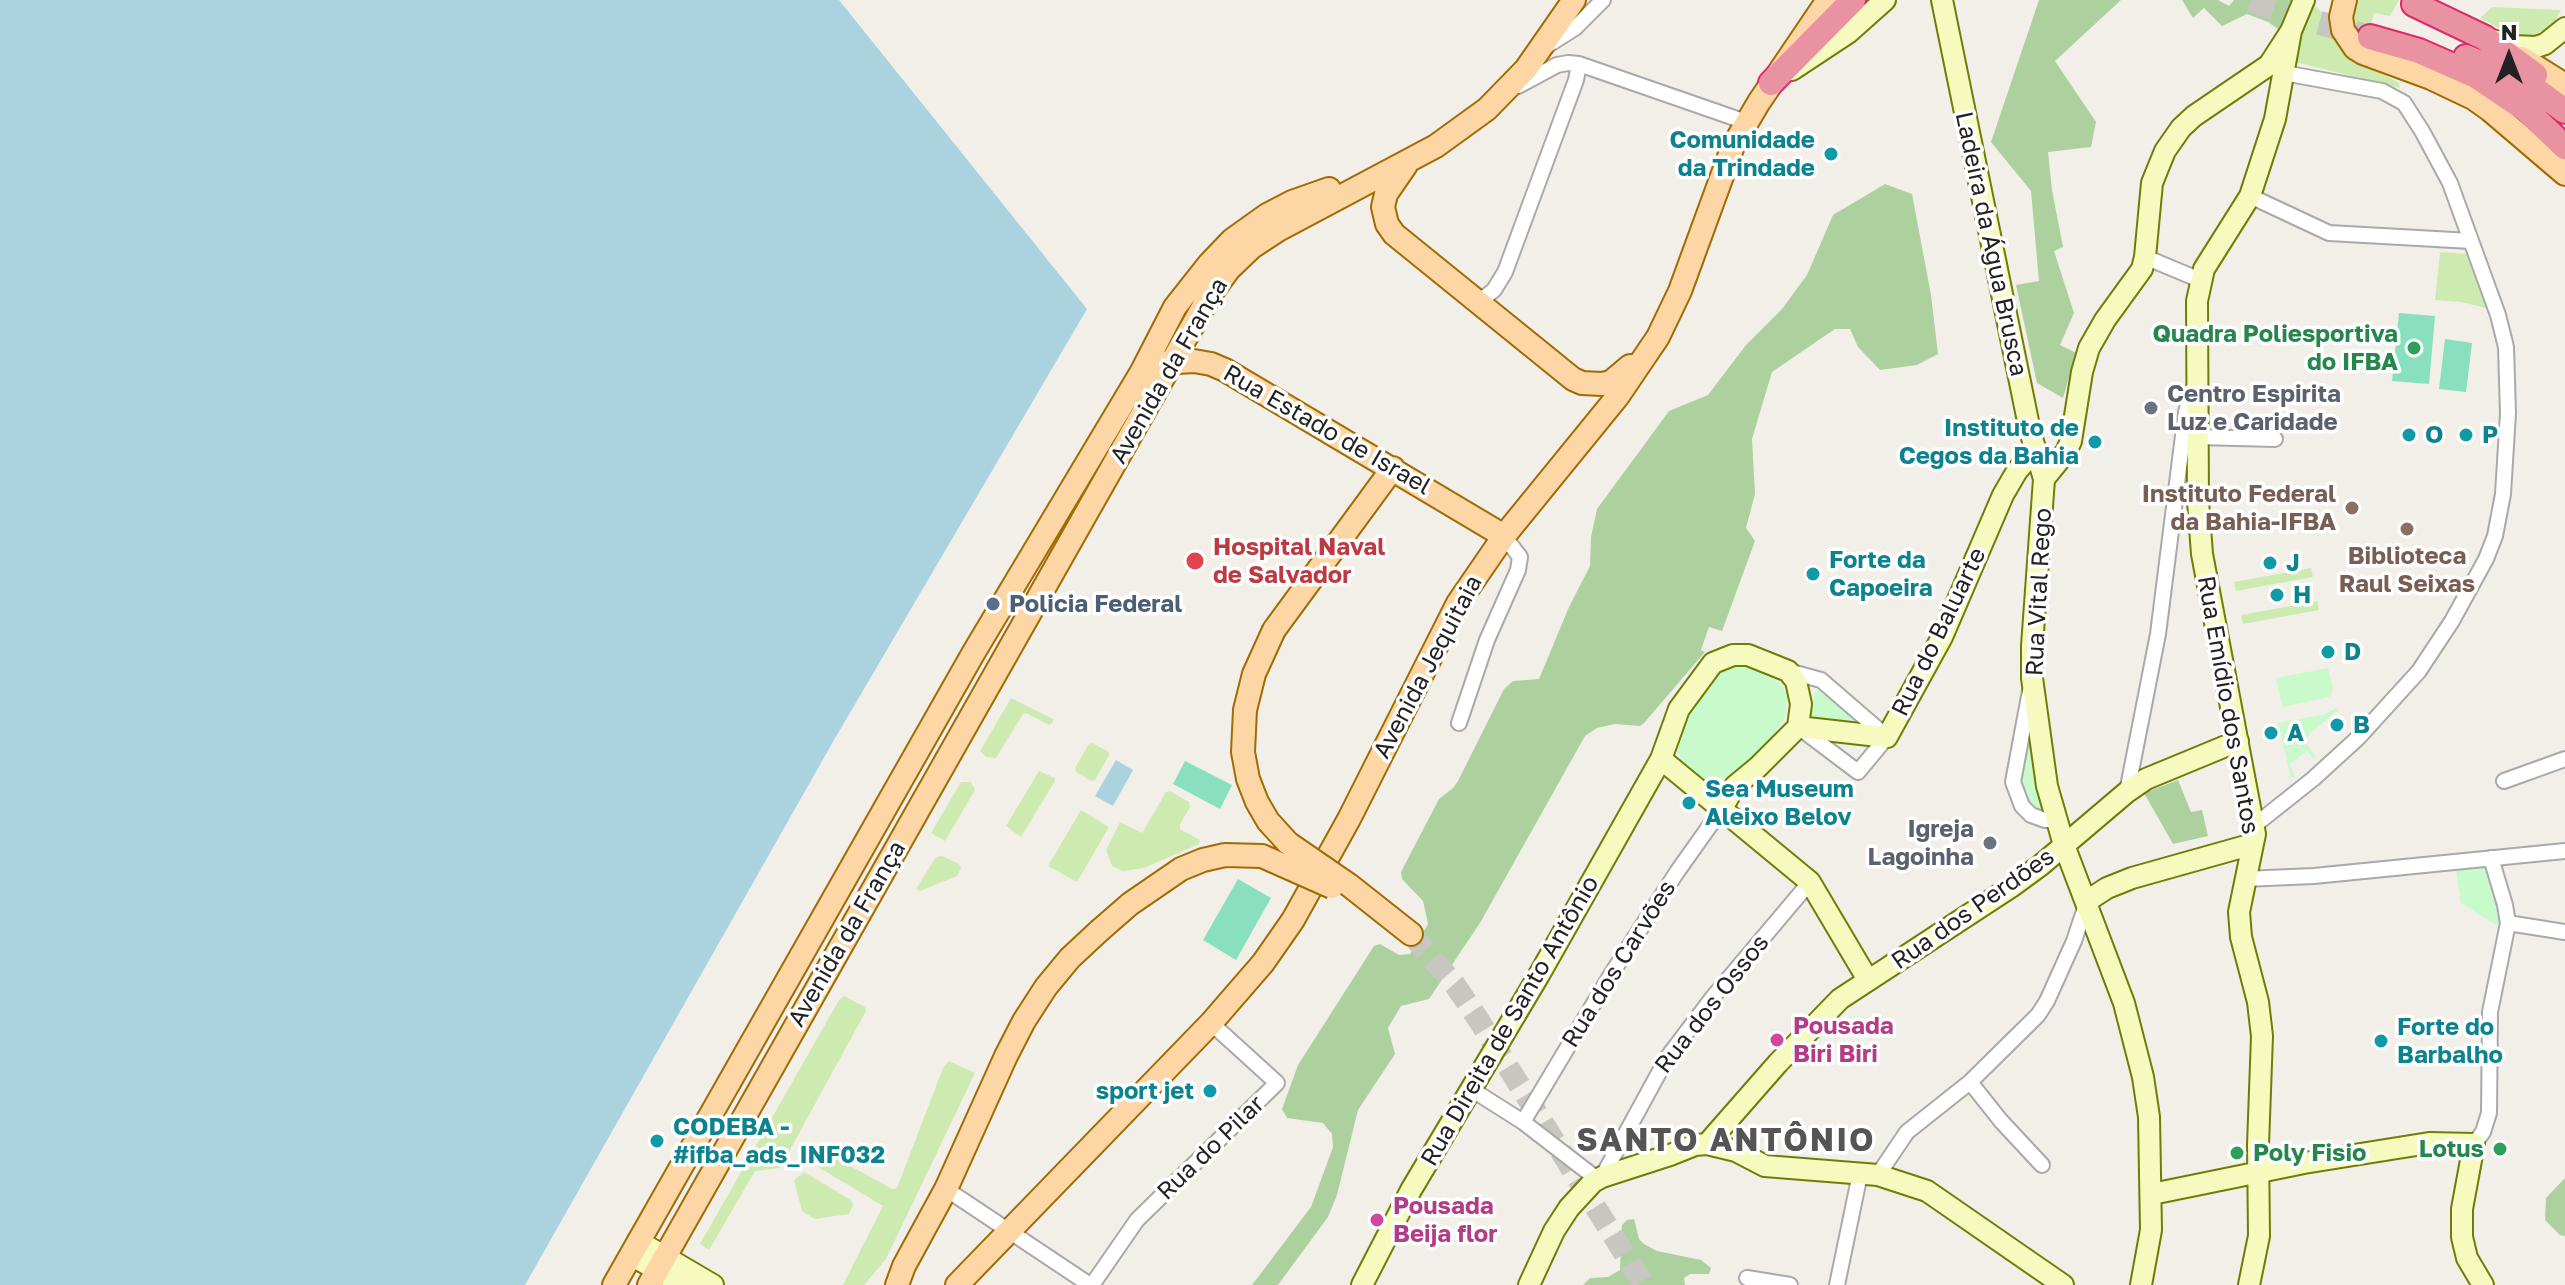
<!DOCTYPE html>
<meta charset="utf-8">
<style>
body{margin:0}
#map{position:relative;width:2565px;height:1285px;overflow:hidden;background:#f2efe9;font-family:"Golos Text",sans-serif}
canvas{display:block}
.north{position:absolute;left:2469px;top:16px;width:80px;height:80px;-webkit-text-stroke:6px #fff;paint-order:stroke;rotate:0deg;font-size:22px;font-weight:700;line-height:32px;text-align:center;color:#222}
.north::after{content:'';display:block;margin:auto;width:28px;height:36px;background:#222;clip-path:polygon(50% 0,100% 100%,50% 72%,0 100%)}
</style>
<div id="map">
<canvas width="2565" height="1285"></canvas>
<div class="north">N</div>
</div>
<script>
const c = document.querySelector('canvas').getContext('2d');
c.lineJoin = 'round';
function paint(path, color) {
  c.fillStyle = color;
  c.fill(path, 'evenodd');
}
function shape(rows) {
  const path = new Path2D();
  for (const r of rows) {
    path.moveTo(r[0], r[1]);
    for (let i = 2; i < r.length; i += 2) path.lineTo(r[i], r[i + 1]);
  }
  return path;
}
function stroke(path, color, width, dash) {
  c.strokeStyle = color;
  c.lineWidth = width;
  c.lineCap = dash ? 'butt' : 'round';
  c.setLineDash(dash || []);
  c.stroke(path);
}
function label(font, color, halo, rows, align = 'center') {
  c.font = font + ' "Golos Text",sans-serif';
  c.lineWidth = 7;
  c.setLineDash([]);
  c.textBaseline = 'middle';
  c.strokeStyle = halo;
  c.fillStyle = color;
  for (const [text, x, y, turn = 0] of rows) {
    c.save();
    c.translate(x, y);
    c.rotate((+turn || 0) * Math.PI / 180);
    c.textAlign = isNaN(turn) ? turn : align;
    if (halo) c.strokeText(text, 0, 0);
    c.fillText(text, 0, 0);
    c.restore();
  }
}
const grass = shape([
 [2352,0,2399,0,2390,16,2374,13,2366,48,2353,39,2348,14],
 [2315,6,2333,22,2347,54,2399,83,2400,88,2295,62,2301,35],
 [2492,7,2561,10,2555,21,2544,30,2530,36,2515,37,2480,18],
 [2440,252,2470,254,2490,309,2461,302,2435,300],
 [2311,568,2313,577,2236,591,2234,582],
 [2318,601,2319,610,2243,624,2241,615],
 [1011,698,1053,719,1053,722,1049,725,1026,713,1023,714,996,758,986,757,980,751],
 [1092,743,1109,752,1109,755,1095,780,1091,781,1076,772,1075,768,1089,744],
 [1039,771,1055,778,1055,781,1021,837,1006,826],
 [961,782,971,782,975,790,945,841,931,833],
 [1170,791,1189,802,1190,807,1180,824,1180,829,1200,840,1199,844,1144,868,1123,871,1112,866,1106,850,1120,822,1142,833,1166,792],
 [1081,810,1109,827,1077,882,1048,866],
 [942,856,959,864,961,868,957,876,920,891,916,889,936,857],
 [844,996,865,1007,866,1011,780,1168,755,1171,709,1250,700,1244,839,1000],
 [949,1061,975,1073,886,1259,864,1285,843,1285,883,1206,803,1158,804,1150,809,1145,814,1146,892,1189,897,1188,943,1068],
 [804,1172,851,1200,853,1205,849,1214,815,1219,802,1211,794,1180]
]);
const forest = shape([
 [2039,0,2121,0,2055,61,2096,122,2091,147,2048,152,2052,190,2063,247,2054,251,2074,313,2060,345,2076,353,2063,398,2037,383,2016,285,2039,281,2031,191,1991,142],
 [2182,0,2218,0,2229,6,2234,0,2293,0,2281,31,2268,22,2247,14,2222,26,2204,8,2193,18],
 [1885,184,1912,194,1931,295,1938,354,1917,365,1880,370,1858,347,1850,329,1835,329,1772,372,1752,439,1755,494,1746,528,1755,541,1722,631,1709,627,1701,650,1705,652,1644,723,1640,726,1615,724,1597,728,1585,736,1480,923,1429,999,1401,1006,1388,1028,1395,1054,1358,1110,1337,1195,1328,1217,1278,1285,1252,1285,1311,1207,1333,1147,1332,1134,1323,1123,1287,1118,1282,1109,1298,1065,1374,946,1380,944,1399,955,1410,954,1428,924,1423,901,1402,879,1401,872,1439,799,1453,788,1458,781,1504,689,1513,681,1539,679,1569,607,1590,566,1591,537,1597,509,1669,411,1708,395,1746,345,1782,309,1807,275,1833,215],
 [2178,780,2191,812,2202,810,2208,836,2173,844,2144,793],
 [2565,1178,2565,1236,2560,1235,2545,1220,2546,1198],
 [1634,1219,1639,1239,1644,1244,1657,1251,1701,1260,1711,1268,1709,1274,1690,1274,1684,1278,1685,1285,1583,1285,1590,1278,1608,1277,1620,1270,1622,1225,1627,1220]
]);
const park = shape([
 [1751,665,1766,671,1784,688,1787,696,1785,718,1759,756,1733,776,1712,779,1700,778,1688,770,1678,753,1677,742,1684,721,1708,682,1720,672,1736,666],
 [2328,668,2333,687,2330,697,2282,707,2276,678],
 [1819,691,1858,721,1856,726,1811,721,1809,718,1815,692],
 [2336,708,2338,710,2304,739,2316,757,2313,759,2307,751,2290,764,2295,777,2291,778,2278,723,2326,714],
 [2028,727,2047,813,2036,810,2024,795,2021,771],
 [2483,867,2489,869,2503,922,2496,925,2461,903,2456,870]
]);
const pitch = shape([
 [2399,313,2435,316,2429,384,2392,381],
 [2445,339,2472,343,2466,392,2439,389],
 [1185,761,1232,785,1220,809,1173,784],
 [1238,879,1271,898,1236,960,1203,940]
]);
const water = shape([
 [0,0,839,0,1087,309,834,740,525,1285,0,1285],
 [1116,760,1133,770,1113,806,1095,796]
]);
const primaryTunnel = shape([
 [1411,934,1455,985,1480,1022,1644,1285]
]);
const highwayTunnel = shape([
 [2251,0,2292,15,2363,35]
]);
const street = shape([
 [1548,45,1575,28,1603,0],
 [1518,86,1557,65,1568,63,1579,64,1746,122],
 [2250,196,2329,233,2471,241],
 [2145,257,2200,280],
 [1475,299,1485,297,1494,290,1505,272,1576,80,1579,64],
 [2197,437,2275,439],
 [1788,671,1821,680,1887,737,1858,772,1801,729],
 [2030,691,2013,782,2022,806,2031,815,2045,820,2056,820],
 [1459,723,1487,640,1518,570,1520,557,1504,536],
 [2504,781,2565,759],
 [2127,792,2158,634,2186,412,2192,390],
 [2255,825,2313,779,2359,737,2419,671,2452,621,2486,559,2495,536,2503,494,2508,413,2506,347,2498,315,2450,183,2422,131,2404,103,2382,91,2284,73],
 [2244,879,2314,876,2565,851],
 [2508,923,2565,932],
 [1970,1082,2001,1121,2042,1165],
 [1471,1089,1523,1122,1597,1179],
 [1523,1122,1612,973,1677,872,1721,810],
 [2474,1144,2483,1132,2489,1113,2490,1012,2508,923,2505,905,2491,858],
 [1878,1175,1907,1132,1970,1082,2038,1015,2047,1001,2074,941,2087,902],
 [1602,1177,1667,1058,1713,997,1810,882],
 [946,1189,1090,1285],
 [1747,1278,1790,1285],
 [1092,1285,1137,1220,1277,1083,1211,1023],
 [1837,1285,1860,1174]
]);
const secondary = shape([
 [1942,0,2030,431,2044,479,2032,646,2032,678,2047,786,2064,845,2124,1003,2143,1077,2149,1117,2151,1230,2141,1285],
 [2492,40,2514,46,2536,47,2545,44,2565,28],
 [1792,70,1848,33,1885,0],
 [2044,479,2066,452,2071,441,2082,372,2089,348,2105,320,2142,269,2145,257,2152,183,2165,151,2181,128,2194,116,2269,65,2291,31,2304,0],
 [1798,727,1887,737,1942,637,2003,495,2017,471,2035,450],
 [1661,759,1810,882,1868,980],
 [2087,901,2107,888,2132,878,2253,844],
 [1707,1144,1778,1063,1840,999,2011,887,2041,865,2127,792,2146,779,2238,741],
 [2152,1194,2304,1163,2429,1143,2474,1144,2462,1209,2462,1237,2467,1258,2483,1285],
 [638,1241,713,1285],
 [631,1255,683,1285],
 [1362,1285,1411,1190,1539,975,1661,759,1679,709,1713,663,1733,655,1748,655,1788,671,1796,681,1801,704,1798,727,1758,767,1735,786,1721,810],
 [1529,1285,1554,1231,1569,1208,1593,1182,1602,1177,1670,1155,1695,1145,1707,1144,1736,1151,1765,1166,1878,1175,1927,1191,2063,1285],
 [2249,1285,2259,1236,2258,1145,2262,1036,2258,1002,2241,937,2239,912,2255,834,2202,554,2198,501,2197,301,2204,269,2250,196,2275,119,2291,31]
]);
const primary = shape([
 [2345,0,2341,17,2343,30,2355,48,2363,53,2431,78,2473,98,2490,110,2565,174],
 [2522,58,2565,85],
 [1406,165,1386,194,1383,207,1387,224,1394,234,1573,379,1582,383,1602,384,1611,382,1630,366],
 [1161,363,1194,361,1211,364,1225,370,1504,536],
 [1274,630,1393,468],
 [1349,885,1411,934],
 [614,1285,974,652,1141,373,1175,307,1209,264,1232,240,1267,215,1292,202,1329,189],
 [649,1285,1210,295,1229,269,1252,247,1278,230,1436,146,1487,109,1526,69,1574,0],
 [897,1285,904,1266,946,1189,1006,1056,1024,1021,1046,987,1070,958,1099,931],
 [957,1285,1211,1023,1263,963,1293,920,1349,819,1458,603,1504,536,1618,396,1658,337,1680,291,1733,146,1759,102,1828,0]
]);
const highway = shape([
 [2414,4,2485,38,2535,75],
 [2370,37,2419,51,2476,76,2525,109,2565,147],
 [2466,57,2524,81,2565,111],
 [1771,83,1853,0]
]);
const primaryBridge = shape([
 [1274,630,1254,674,1245,710,1243,752,1248,779,1257,802,1268,821,1288,843,1349,885],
 [1099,931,1130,904,1181,869,1203,860,1225,855,1262,856,1332,887]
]);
const markers = [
 [1831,154,8,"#0f9aa8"],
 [2414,348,8,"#2e9e5b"],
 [2151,408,8,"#6b7280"],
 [2409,435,8,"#0f9aa8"],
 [2466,435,8,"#0f9aa8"],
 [2095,442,8,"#0f9aa8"],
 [2352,508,8,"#8d6e63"],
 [2407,529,8,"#8d6e63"],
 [1195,561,10,"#e0444e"],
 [2270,563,8,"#0f9aa8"],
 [1813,574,8,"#0f9aa8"],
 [2277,595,8,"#0f9aa8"],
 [993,604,8,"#5c6f8a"],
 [2328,652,8,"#0f9aa8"],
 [2337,725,8,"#0f9aa8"],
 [2271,733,8,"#0f9aa8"],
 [1689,803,8,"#0f9aa8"],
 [1990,843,8,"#6b7280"],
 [1777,1040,8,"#d1479c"],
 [2381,1041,8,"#0f9aa8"],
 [1210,1091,8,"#0f9aa8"],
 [657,1141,8,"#0f9aa8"],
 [2500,1149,8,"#2e9e5b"],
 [2237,1153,8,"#2e9e5b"],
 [1377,1220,8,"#d1479c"]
];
const cultureNames = [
 ["Comunidade",1815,140,"right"],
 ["da Trindade",1815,168,"right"],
 ["Instituto de",2079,428,"right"],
 ["Cegos da Bahia",2079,456,"right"],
 ["O",2425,435],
 ["P",2482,435],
 ["Forte da",1829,560],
 ["Capoeira",1829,588],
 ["J",2286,563],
 ["H",2293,595],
 ["D",2344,652],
 ["B",2353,725],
 ["A",2287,733],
 ["Sea Museum",1705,789],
 ["Aleixo Belov",1705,817],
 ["Forte do",2397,1027],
 ["Barbalho",2397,1055],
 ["sport jet",1194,1091,"right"],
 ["CODEBA -",673,1127],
 ["#ifba_ads_INF032",673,1155]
];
const streetNames = [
 ["Ladeira da Água Brusca",1991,244,78],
 ["Avenida da França",1169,371,-60],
 ["Rua Estado de Israel",1327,430,30],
 ["Rua Vital Rego",2039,592,-87],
 ["Rua do Baluarte",1939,632,-64],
 ["Avenida Jequitaia",1428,667,-62],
 ["Rua Emídio dos Santos",2228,705,80],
 ["Rua dos Perdões",1973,909,-35],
 ["Avenida da França",847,934,-60],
 ["Rua dos Carvões",1619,964,-58],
 ["Rua dos Ossos",1712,1004,-52],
 ["Rua Direita de Santo Antônio",1510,1021,-60],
 ["Rua do Pilar",1211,1148,-44]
];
const leisureNames = [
 ["Quadra Poliesportiva",2398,334],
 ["do IFBA",2398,362],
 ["Lotus",2484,1149],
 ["Poly Fisio",2253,1153,"left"]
];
const worshipNames = [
 ["Centro Espirita",2167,394],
 ["Luz e Caridade",2167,422],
 ["Igreja",1974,829,"right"],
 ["Lagoinha",1974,857,"right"]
];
const educationNames = [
 ["Instituto Federal",2336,494],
 ["da Bahia-IFBA",2336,522],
 ["Biblioteca",2407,556,"center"],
 ["Raul Seixas",2407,584,"center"]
];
const healthNames = [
 ["Hospital Naval",1213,547],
 ["de Salvador",1213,575]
];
const serviceNames = [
 ["Policia Federal",1009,604]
];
const hotelNames = [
 ["Pousada",1793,1026],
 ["Biri Biri",1793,1054],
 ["Pousada",1393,1206],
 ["Beija flor",1393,1234]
];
const districtNames = [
 ["SANTO ANTÔNIO",1726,1141]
];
paint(grass, '#cdebb0');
paint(forest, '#add19e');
paint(park, '#c8facc');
paint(pitch, '#88e0be');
paint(water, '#aad3df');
stroke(primaryTunnel, '#c8c6c1', 22, [22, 11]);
stroke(highwayTunnel, '#c8c6c1', 24, [24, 12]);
stroke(street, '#a9a9a9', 18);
stroke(secondary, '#707d05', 24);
stroke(primary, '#a06b00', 26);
stroke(highway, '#dc2a67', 28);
stroke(street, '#fff', 14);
stroke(secondary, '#f7fabf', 20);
stroke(primary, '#fcd6a4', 22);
stroke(highway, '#e892a2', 24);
stroke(primaryBridge, '#a06b00', 26, []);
stroke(primaryBridge, '#fcd6a4', 22);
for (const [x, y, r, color] of markers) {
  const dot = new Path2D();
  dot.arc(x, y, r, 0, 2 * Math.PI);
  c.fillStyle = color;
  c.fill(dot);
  stroke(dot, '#fff', 3);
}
label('bold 24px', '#0d838f', '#fff', cultureNames, 'left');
label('24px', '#222', '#fff', streetNames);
label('bold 24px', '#27864d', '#fff', leisureNames, 'right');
label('bold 24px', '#5b616d', '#fff', worshipNames, 'left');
label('bold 24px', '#785e54', '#fff', educationNames, 'right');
label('bold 24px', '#be3a42', '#fff', healthNames, 'left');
label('bold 24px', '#4e5e75', '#fff', serviceNames, 'left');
label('bold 24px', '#b23c85', '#fff', hotelNames, 'left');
c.letterSpacing = '2px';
label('bold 32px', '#555', '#fff', districtNames);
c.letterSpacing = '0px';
</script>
